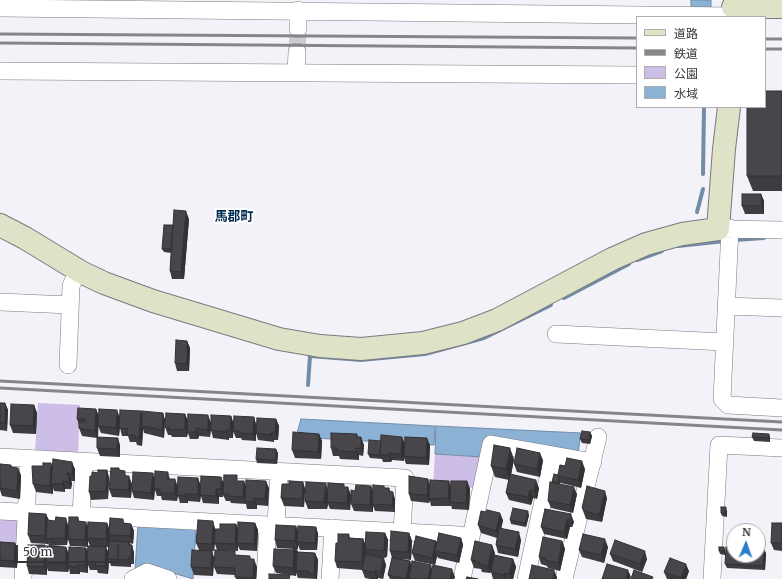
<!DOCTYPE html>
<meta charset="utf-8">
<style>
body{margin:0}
#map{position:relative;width:782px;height:579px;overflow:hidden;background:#f4f2f9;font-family:Merriweather,"Noto Sans JP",serif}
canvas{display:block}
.legend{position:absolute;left:636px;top:16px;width:130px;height:92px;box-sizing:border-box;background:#fff;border:1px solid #afaeaf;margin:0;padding:5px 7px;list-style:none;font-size:12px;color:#363538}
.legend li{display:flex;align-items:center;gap:8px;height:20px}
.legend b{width:20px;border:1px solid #afaeaf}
.north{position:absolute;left:726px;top:523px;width:40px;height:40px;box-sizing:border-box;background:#fff;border:1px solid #afaeaf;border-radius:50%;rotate:2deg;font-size:11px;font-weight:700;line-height:16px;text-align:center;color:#363538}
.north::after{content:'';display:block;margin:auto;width:14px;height:18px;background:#297dcb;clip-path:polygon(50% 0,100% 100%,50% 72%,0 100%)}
.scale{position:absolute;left:16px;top:545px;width:103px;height:18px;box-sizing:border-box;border:2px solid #363538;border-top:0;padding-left:5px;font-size:12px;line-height:14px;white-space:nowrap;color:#363538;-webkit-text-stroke:3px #fff;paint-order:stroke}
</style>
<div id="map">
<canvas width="782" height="579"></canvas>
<ul class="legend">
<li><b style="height:5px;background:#dee2c7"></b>道路</li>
<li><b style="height:5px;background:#87858a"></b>鉄道</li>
<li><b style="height:11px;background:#cdbee7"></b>公園</li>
<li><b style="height:11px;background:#8bb1d5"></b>水域</li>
</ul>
<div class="north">N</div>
<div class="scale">50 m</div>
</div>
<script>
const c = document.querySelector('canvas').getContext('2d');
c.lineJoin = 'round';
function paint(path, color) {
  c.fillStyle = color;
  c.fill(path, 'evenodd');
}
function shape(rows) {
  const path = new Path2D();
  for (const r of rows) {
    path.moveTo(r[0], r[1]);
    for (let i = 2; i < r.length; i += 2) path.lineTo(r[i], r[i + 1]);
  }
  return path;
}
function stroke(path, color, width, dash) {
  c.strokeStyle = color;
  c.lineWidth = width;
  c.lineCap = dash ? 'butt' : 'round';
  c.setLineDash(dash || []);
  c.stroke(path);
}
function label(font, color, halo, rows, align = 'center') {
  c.font = font + ' Merriweather,"Noto Sans JP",serif';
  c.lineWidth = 4;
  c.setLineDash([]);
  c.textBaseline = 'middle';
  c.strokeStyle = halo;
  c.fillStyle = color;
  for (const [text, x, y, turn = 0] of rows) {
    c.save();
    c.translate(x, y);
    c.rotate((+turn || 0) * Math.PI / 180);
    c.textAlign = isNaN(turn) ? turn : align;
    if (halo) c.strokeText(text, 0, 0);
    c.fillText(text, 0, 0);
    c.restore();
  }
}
const green = shape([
 [38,403,80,405,78,455,35,453],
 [435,454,483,457,476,488,433,486],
 [0,517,17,518,20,522,19,548,0,547]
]);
const water = shape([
 [691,0,711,0,711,8,691,8,691,0],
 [301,419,435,426,434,445,296,437,301,419],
 [436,426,581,433,578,453,483,457,435,454,436,426],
 [138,525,196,528,193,579,147,565,135,570,138,525]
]);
const stream = shape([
 [703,174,704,107],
 [697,212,703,189],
 [735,240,764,238],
 [678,246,725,241],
 [637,260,662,251],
 [564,298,629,264],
 [308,385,310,356,361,360,425,354,484,338,551,305]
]);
const streetTunnel = shape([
 [297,52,298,29]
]);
const street = shape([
 [0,8,733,16],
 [298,29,298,10],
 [0,71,637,75],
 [296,73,297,52],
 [730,228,722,399,728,405,782,408],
 [720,229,782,230],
 [0,302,70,305],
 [727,306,782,308],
 [556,334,725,342],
 [68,365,71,286,78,270],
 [0,457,405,478,402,532],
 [0,511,460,535,471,537],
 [81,515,84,462],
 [276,525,279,472],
 [23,579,29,459],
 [133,579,147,572,168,579],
 [265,579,268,525],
 [330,579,333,528],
 [462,579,491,444,593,462],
 [526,579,553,455],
 [564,579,598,437],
 [712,579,719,445,782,448]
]);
const secondary = shape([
 [733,7,782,7],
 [0,225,25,238,81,272,104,283,153,301,279,339,320,346,361,349,423,343,463,333,497,320,612,259,646,244,682,234,718,229,724,149,729,107]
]);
const rail = shape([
 [0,34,637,38],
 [765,39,782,39],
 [0,43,637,48],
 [765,49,782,49],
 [0,381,782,422],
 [0,388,782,430]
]);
const wall = shape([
 [782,91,782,191,753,191,747,176],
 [761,194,764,201,764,214,745,214,742,206],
 [189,219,184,279,172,279,170,271,171,253,164,252,162,249,173,225],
 [187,341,190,348,189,371,177,371,175,363],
 [0,403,5,403,8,410,7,431,0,430],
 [34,405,37,413,36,434,13,433,10,425],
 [96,409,99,417,120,417,141,411,142,415,163,413,165,420,164,438,144,433,143,429,142,446,137,445,136,442,130,442,128,436,122,436,120,428,119,436,101,433,98,426,98,437,120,445,120,457,100,456,97,448,97,438,82,436,79,428,79,425,77,419],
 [185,414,188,421,211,422,231,416,233,423,254,417,256,424,276,419,279,426,278,440,274,440,274,442,258,440,256,433,256,441,242,440,241,438,236,438,233,431,233,438,229,438,229,440,213,438,211,430,210,437,199,436,198,439,190,439,188,433,187,437,172,437,171,435,168,435,165,427],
 [590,432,592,436,590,444,582,443,580,439],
 [319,434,322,441,321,459,295,458,292,450],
 [357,434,358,437,364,445,363,456,359,455,359,460,340,459,339,456,333,456,331,448],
 [769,434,770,438,770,442,754,441,752,437],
 [404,443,430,445,429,465,406,464,404,458,404,461,392,460,391,462,383,462,382,459,370,458,368,454],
 [278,453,277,464,257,463,256,459],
 [514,459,511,475,539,488,537,499,533,498,531,505,509,500,506,493,509,480,495,477,491,466],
 [543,460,540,477,517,472,514,464],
 [11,465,12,467,21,475,20,499,2,496,0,490,0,474],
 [52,466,75,469,75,481,71,481,72,483,71,489,65,489,65,492,54,491,53,488,53,494,36,492,33,484],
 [585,469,581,488,561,483,560,483,560,484,577,494,573,513,551,508,548,501,552,482,558,475],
 [107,470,109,478,108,499,91,500,89,492,92,476,98,473],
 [120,470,127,476,132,484,131,498,112,497,109,489],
 [155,479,170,479,178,486,201,485,239,481,246,485,269,488,268,506,257,505,257,509,247,509,246,504,231,503,230,501,226,501,223,495,223,497,219,497,219,504,203,503,201,496,200,502,188,501,188,503,180,503,178,496,177,501,162,500,161,496,157,496,155,490,154,500,134,498,132,491],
 [428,479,429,484,450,485,467,481,470,489,469,510,452,509,451,505,451,506,431,506,430,501,429,503,411,501,409,494],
 [303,482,305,489,304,507,284,506,281,498,289,484],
 [371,486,373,491,384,486,385,488,389,488,390,491,395,499,395,512,375,511,373,506,373,512,354,511,351,504,355,491],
 [345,487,351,495,350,510,330,509,328,504,327,509,308,509,305,501,327,489],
 [607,498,602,522,586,519,582,508],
 [545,509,574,522,572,527,570,527,567,539,544,534,541,527],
 [727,511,727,517,722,516,721,513],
 [46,514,49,520,68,525,78,517,79,521,88,527,107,523,109,529,123,519,124,523,131,524,134,531,133,544,130,543,131,545,132,545,134,553,134,564,131,564,131,567,111,566,109,560,108,574,98,573,97,570,90,570,88,565,88,573,80,572,80,574,70,574,69,568,68,572,48,571,47,568,47,575,29,574,27,566,45,545,47,549,49,546,48,543,48,544,31,543,28,535],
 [68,539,70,546,88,547,87,552,86,548,68,552,66,547,50,546,67,545],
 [88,541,90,546,88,546],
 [106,547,109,547,108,552],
 [529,515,526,527,511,524,510,520],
 [503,520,501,529,521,540,518,557,498,553,496,545,497,538,481,533,478,525],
 [255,523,258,530,257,551,240,550,238,546,238,551,217,550,215,544,214,551,212,551,214,558,213,576,194,575,191,567,199,550,196,543,215,528,215,529,220,529,236,524,238,529],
 [782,523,782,551,774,550,771,543],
 [296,526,298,531,316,527,318,534,317,550,300,550,298,545,298,549,297,549,298,552,315,553,318,560,317,579,298,578,296,573,296,576,276,573,273,566,293,550,294,549,277,548,275,540],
 [385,533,388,540,387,557,384,558,386,565,383,579,378,578,378,579,370,579,365,578,362,570,337,568,335,561,338,543,349,534,350,538,363,539,366,545],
 [409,533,412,541,411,560,400,559,410,561,411,565,432,569,455,577,454,579,390,579,388,575,392,558,390,551],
 [461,538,463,545,459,563,438,558,437,556,435,565,415,561,412,553,436,541,437,543],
 [562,541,565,549,560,571,548,568,547,566,541,564,539,557],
 [0,542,15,543,18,551,17,568,0,567],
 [608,547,604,563,582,557,579,550],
 [724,547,725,551,725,555,720,554,719,551],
 [495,553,494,555,513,559,516,567,513,579,493,579,491,572,490,573,482,572,481,569,474,568,471,560],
 [766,553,765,570,727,568,725,564],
 [610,554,647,559,642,572,613,561],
 [237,555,251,559,257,567,256,579,236,579,235,575,217,574,214,567],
 [689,571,686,579,667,579,664,572]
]);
const shadedWall = shape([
 [761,194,764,201,764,214,762,206],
 [186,211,189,219,184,279,181,272],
 [187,341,190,348,189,371,187,364],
 [5,403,8,410,7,431,5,423],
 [34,405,37,413,36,434,33,426],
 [96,409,99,417,98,438,95,431],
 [117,410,120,418,119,436,116,428],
 [141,411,144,419,142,426,143,429,142,446,139,438],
 [163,413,165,420,164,438,162,430],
 [185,414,188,422,187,437,185,429],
 [208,415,211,423,210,437,208,430],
 [231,416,234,424,233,438,230,430],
 [254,417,256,425,256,441,253,434],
 [276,419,279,426,278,440,275,433],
 [196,428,199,436,198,439,196,432],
 [226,430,229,438,229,440,226,432],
 [590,432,592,436,590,444,589,440],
 [271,433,274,440,274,442,271,435],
 [319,434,322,441,321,459,318,452],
 [769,434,770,438,770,442,768,438],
 [361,437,364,445,363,456,361,448],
 [402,437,405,444,404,456,404,461,401,454],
 [118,438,120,445,120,457,117,449],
 [427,438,430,445,429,465,426,458],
 [356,448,359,455,359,460,356,452],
 [510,448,514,459,510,480,506,469],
 [276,449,278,453,277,464,276,460],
 [389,453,392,460,391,462,389,455],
 [540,453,543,460,540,477,537,469],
 [582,461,585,469,581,488,578,480],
 [72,462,75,469,75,481,72,474],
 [51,463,54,471,51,484,53,488,53,494,50,486],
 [18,468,21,475,20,499,17,491],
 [107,470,109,478,108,499,106,491],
 [168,472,170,480,167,479],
 [67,473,69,478,69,475,72,483,71,489,67,475],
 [153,473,155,480,154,500,151,493],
 [129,476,132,484,131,498,128,490],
 [221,477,224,484,223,494,223,497,221,489],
 [198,478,201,486,200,502,198,494],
 [175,479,178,487,177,501,175,493],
 [428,479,430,487,429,499,429,503,427,495],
 [536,480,539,488,537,499,534,491],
 [63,481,65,489,65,492,62,484],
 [244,481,247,489,245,501,243,497],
 [266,481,269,488,268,506,265,499],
 [449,481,451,488,450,502,451,506,448,498],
 [467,481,470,489,469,510,466,503],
 [303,482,305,489,304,507,302,499],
 [326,483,328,491,327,502,328,504,327,509,324,502],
 [371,486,373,493,372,504,373,506,373,512,370,505],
 [348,487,351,495,350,510,347,503],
 [574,487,577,494,573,513,570,505],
 [216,489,219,497,219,504,216,496],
 [530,490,533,498,531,505,528,497],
 [605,491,607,498,602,522,599,515],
 [393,492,395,499,395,512,392,505],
 [185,494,188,501,188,503,185,496],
 [254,498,257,505,257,509,254,502],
 [726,507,727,511,727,517,725,513],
 [528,511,529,515,526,527,525,523],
 [500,513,503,520,499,539,496,531],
 [46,514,49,522,46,539,48,544,45,536],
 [571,514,574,522,572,527,570,520],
 [66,518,68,525,67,545,65,538],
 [567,519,570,527,567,539,564,532],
 [213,521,215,528,214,551,212,544],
 [86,522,89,529,87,538,88,541,88,547,85,540],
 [107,523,110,531,109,535,110,537,109,547,106,539],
 [255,523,258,530,257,551,254,544],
 [131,524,134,531,133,544,130,536],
 [236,524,239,532,237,543,238,546,238,551,235,544],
 [296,526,298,534,297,542,298,545,298,549,295,541],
 [316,527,318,534,317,550,315,543],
 [519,532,521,540,518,557,515,549],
 [385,533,388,540,387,557,384,550],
 [409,533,412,541,411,560,408,552],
 [461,538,463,545,459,563,457,555],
 [363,539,366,546,365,570,362,562],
 [605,539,608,547,604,563,601,555],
 [436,541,439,548,435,551,437,556,435,565,432,558],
 [562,541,565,549,560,571,558,563],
 [129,542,131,548,132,545,134,553,134,564,131,557,129,545],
 [15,543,18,551,17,568,14,561],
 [45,545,48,553,46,563,47,568,47,575,44,567],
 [492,545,495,553,490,573,488,566],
 [66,547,69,555,68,566,69,568,68,572,66,564],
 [106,547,109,554,108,559,109,560,108,574,105,566],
 [724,547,725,551,725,555,724,551],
 [86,548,89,555,87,562,88,565,88,573,85,565],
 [764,549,766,553,765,570,763,566],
 [294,550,297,557,296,571,296,576,293,568],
 [212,551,214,558,213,576,211,568],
 [645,551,647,559,642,572,640,564],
 [315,553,318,560,317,579,316,579,314,574],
 [128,557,131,564,131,567,128,560],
 [383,558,386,565,383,579,381,572],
 [254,559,257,567,256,579,254,579,253,578],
 [513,559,516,567,513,579,511,579,509,574],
 [410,561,412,569,409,578,409,579,406,579],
 [686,564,689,571,686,579,681,579,681,578],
 [77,565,80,572,80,574,77,567],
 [431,565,433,572,432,579,428,579],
 [452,569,455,577,454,579,450,579],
 [375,570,378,578,378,579,377,579,375,573],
 [554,570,557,577,557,579,553,579],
 [628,570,631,577,630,579,626,579],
 [505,573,507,579,506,579,504,575]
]);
const building = shape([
 [765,91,782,91,782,176,747,176,747,107,765,107,765,91],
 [742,194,761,194,762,206,742,206,742,194],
 [174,210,186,211,181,272,170,271,174,210],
 [164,225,173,225,171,249,162,249,164,225],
 [176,340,187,341,187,364,175,363,176,340],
 [0,403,5,403,5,423,0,423,0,403],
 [11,404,34,405,33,426,10,425,11,404],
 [78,408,96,409,95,431,79,428,79,422,85,422,85,419,77,419,78,408],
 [99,409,117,410,116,428,98,426,99,409],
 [120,410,141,411,139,438,135,438,135,435,127,435,128,429,119,428,120,410],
 [142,411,163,413,162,430,142,426,142,411],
 [166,413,185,414,185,429,169,430,169,427,165,427,166,413],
 [188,414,208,415,208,430,196,428,196,432,187,432,188,414],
 [211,415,231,416,230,430,226,430,226,432,211,430,211,415],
 [234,416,254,417,253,434,239,433,239,431,233,431,234,416],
 [257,418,276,419,275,433,271,433,271,435,256,433,257,418],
 [582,431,590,432,589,440,580,439,582,431],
 [293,432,319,434,318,452,292,450,293,432],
 [331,433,357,434,357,437,361,437,361,448,356,448,356,452,337,451,337,448,331,448,331,433],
 [753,433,769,434,768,438,752,437,753,433],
 [381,435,402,437,401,454,389,453,389,455,380,455,381,435],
 [97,437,118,438,117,449,97,448,97,437],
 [405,437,427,438,426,458,404,456,405,437],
 [369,440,381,441,380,455,368,454,369,440],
 [494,445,510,448,506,469,491,466,494,445],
 [257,448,276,449,276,460,256,459,257,448],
 [517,448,540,453,537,469,514,464,517,448],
 [567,458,582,461,578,480,558,476,560,465,565,466,567,458],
 [53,459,72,462,72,474,67,473,67,475,69,475,69,482,63,481,62,484,51,484,53,459],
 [43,463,51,463,50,486,33,484,32,466,43,466,43,463],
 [0,464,11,465,10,467,18,468,17,491,0,488,0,464],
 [111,468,119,468,119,470,125,471,125,476,129,476,128,490,109,489,111,468],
 [98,470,107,470,106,491,89,492,90,476,92,476,92,472,98,473,98,470],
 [155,471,168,472,167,479,175,479,175,493,160,493,160,489,154,489,155,471],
 [133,472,153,473,151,493,132,491,133,472],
 [510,474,536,480,534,491,530,490,528,497,506,493,510,474],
 [554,474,558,475,559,479,558,483,552,482,554,474],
 [224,475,237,475,237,481,244,481,243,497,228,496,228,494,223,494,224,475],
 [201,476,221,477,221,489,216,489,216,496,200,495,201,476],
 [409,476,428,479,427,495,409,494,409,476],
 [178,477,198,478,198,494,185,494,185,496,177,495,178,477],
 [246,480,266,481,265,499,254,498,254,502,245,501,246,480],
 [430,480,449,481,448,498,429,499,430,480],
 [289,481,303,482,302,499,281,498,282,484,289,484,289,481],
 [451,481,467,481,466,503,450,502,451,481],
 [306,482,326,483,324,502,305,501,306,482],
 [550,482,574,487,570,505,548,501,550,482],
 [328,483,344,484,344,487,348,487,347,503,327,502,328,483],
 [356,485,371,486,370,505,351,504,351,490,355,491,356,485],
 [373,485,384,486,384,488,389,488,389,491,393,492,392,505,372,504,373,485],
 [587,486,605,491,599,515,584,511,584,509,582,508,587,486],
 [721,507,726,507,725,513,721,513,721,507],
 [513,508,528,511,525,523,510,520,513,508],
 [545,509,571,514,570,520,567,519,564,532,541,527,545,509],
 [487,510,500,513,496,531,478,525,481,511,486,512,487,510],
 [29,513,46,514,45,536,28,535,29,513],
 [56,517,66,518,65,538,46,539,47,520,55,521,56,517],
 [69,517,78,517,78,521,86,522,85,540,68,539,69,517],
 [110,518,123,519,123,523,131,524,130,536,109,535,110,518],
 [198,520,213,521,212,544,196,543,198,520],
 [88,522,107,523,106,539,87,538,88,522],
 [238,522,255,523,254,544,237,543,238,522],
 [772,523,782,523,782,543,771,543,772,523],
 [220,524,236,524,235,544,214,543,215,529,220,529,220,524],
 [276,525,296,526,295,541,275,540,276,525],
 [298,526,316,527,315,543,297,542,298,526],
 [499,528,519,532,515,549,496,545,499,528],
 [391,531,409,533,408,552,390,551,391,531],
 [366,532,385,533,384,550,380,551,365,549,366,532],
 [439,533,461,538,457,555,435,551,439,533],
 [338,534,349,534,348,538,363,539,362,562,335,561,336,543,338,543,338,534],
 [583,534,605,539,601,555,579,550,583,534],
 [416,536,436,541,432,558,412,553,416,536],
 [543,537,562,541,558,563,545,560,546,558,539,557,543,537],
 [615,540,645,551,640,564,610,554,615,540],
 [109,541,129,542,129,545,132,545,131,557,128,557,128,560,108,559,109,541],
 [475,541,492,545,488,566,479,564,480,562,471,560,475,541],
 [0,542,15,543,14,561,0,560,0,542],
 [28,545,45,545,44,567,27,566,28,545],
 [47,546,66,547,66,564,46,563,47,546],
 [88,546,106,547,105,566,96,566,96,563,87,562,88,546],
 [69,547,86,548,85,565,77,565,77,567,68,566,69,547],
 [719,547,724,547,724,551,719,551,719,547],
 [726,547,734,548,734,555,758,555,758,549,764,549,763,566,725,564,726,547],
 [294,548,296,548,296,552,295,552,294,550,293,550,294,548],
 [274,549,294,550,293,568,273,566,274,549],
 [192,550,212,551,211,568,191,567,192,550],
 [215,550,235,551,235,555,250,556,250,559,254,559,253,578,235,577,235,568,214,567,215,550],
 [297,552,315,553,314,574,309,574,309,571,296,571,297,552],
 [365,554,383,558,381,572,375,570,375,573,362,570,365,554],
 [494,555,513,559,509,574,505,573,504,575,491,572,494,555],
 [392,558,410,561,406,579,388,575,392,558],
 [670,558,686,564,681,578,664,572,670,558],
 [412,561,431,565,428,579,415,579,409,578,412,561],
 [607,564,628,570,626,579,602,579,607,564],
 [433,565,452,569,450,579,430,579,433,565],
 [532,565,554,570,553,579,529,579,532,565],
 [634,570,653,577,652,579,631,579,634,570],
 [269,574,290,575,289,579,269,579,269,574],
 [467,577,478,579,466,579,467,577]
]);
const neighbourhoodNames = [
 ["馬郡町",234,217]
];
paint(green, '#cdbee7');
paint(water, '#8bb1d5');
stroke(water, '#728ca6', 1);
stroke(stream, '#728ca6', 4);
stroke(streetTunnel, '#ceccd2', 17, [17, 8]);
stroke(street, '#7b797f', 18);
stroke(secondary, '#7b797f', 24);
stroke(street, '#fff', 17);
stroke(secondary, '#dee2c7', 22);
stroke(rail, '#87858a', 3);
paint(wall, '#3e3c40');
paint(shadedWall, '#323134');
paint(building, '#48464b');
stroke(building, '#323134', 1);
label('bold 13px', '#012a4f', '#fff', neighbourhoodNames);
</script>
